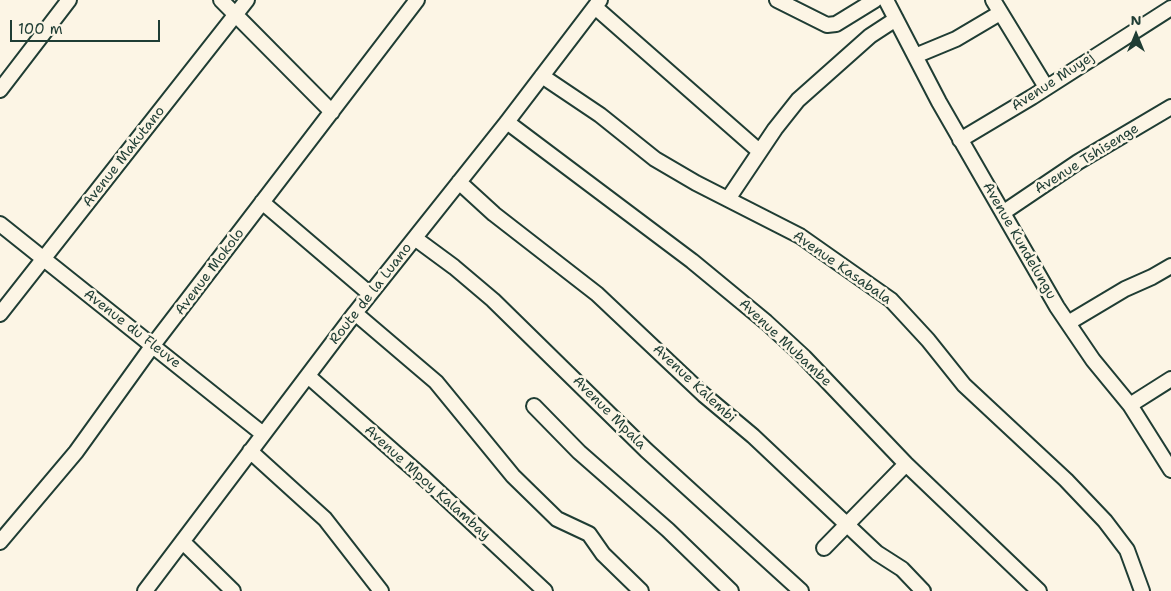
<!DOCTYPE html>
<style>
body{margin:0}
#map{position:relative;width:1171px;height:591px;overflow:hidden;background:#fcf5e5;font-family:"Shantell Sans",sans-serif}
canvas{display:block}
.north{position:absolute;left:1111px;top:10px;width:50px;height:50px;-webkit-text-stroke:4px #fcf5e5;paint-order:stroke;rotate:0deg;font-size:14px;font-weight:700;line-height:20px;text-align:center;color:#1f3d34}
.north::after{content:'';display:block;margin:auto;width:18px;height:22px;background:#1f3d34;clip-path:polygon(50% 0,100% 100%,50% 72%,0 100%)}
.scale{position:absolute;left:10px;top:20px;width:150px;height:22px;box-sizing:border-box;border:2px solid #1f3d34;border-top:0;padding-left:6px;font-size:15px;line-height:18px;white-space:nowrap;color:#1f3d34;-webkit-text-stroke:4px #fcf5e5;paint-order:stroke}
</style>
<div id="map">
<canvas width="1171" height="591"></canvas>
<div class="north">N</div>
<div class="scale">100 m</div>
</div>
<script>
const c = document.querySelector('canvas').getContext('2d');
c.lineJoin = 'round';
function shape(rows) {
  const path = new Path2D();
  for (const r of rows) {
    path.moveTo(r[0], r[1]);
    for (let i = 2; i < r.length; i += 2) path.lineTo(r[i], r[i + 1]);
  }
  return path;
}
function stroke(path, color, width, dash) {
  c.strokeStyle = color;
  c.lineWidth = width;
  c.lineCap = dash ? 'butt' : 'round';
  c.setLineDash(dash || []);
  c.stroke(path);
}
function label(font, color, halo, rows, align = 'center') {
  c.font = font + ' "Shantell Sans",sans-serif';
  c.lineWidth = 5;
  c.setLineDash([]);
  c.textBaseline = 'middle';
  c.strokeStyle = halo;
  c.fillStyle = color;
  for (const [text, x, y, turn = 0] of rows) {
    c.save();
    c.translate(x, y);
    c.rotate((+turn || 0) * Math.PI / 180);
    c.textAlign = isNaN(turn) ? turn : align;
    if (halo) c.strokeText(text, 0, 0);
    c.fillText(text, 0, 0);
    c.restore();
  }
}
const minor = shape([
 [221,0,332,112],
 [777,0,827,25,836,24,875,0],
 [886,0,939,102,1057,307,1093,360,1130,405,1171,470],
 [993,0,1046,87],
 [595,7,759,151],
 [915,56,956,39,1000,13],
 [542,76,600,115,655,159,696,183,800,236,891,300,928,340,964,385,1066,480,1105,521,1127,550,1142,591],
 [0,90,69,0],
 [507,122,692,261,766,322,804,357,906,464,1039,591],
 [960,140,1032,97,1171,8],
 [459,182,494,214,597,294,704,395,753,436,877,553,902,569,923,591],
 [728,199,775,129,798,100,870,36,896,19],
 [262,202,370,294],
 [1004,212,1078,162,1171,107],
 [0,224,263,434],
 [416,239,454,267,493,300,646,450,801,591],
 [355,313,436,382,513,476,557,519,589,534,603,554,641,591],
 [0,314,247,0],
 [1068,323,1125,289,1152,277,1171,266],
 [308,376,425,479,545,591],
 [1130,405,1171,379],
 [534,406,579,452,668,530,731,591],
 [250,451,325,519,381,591],
 [0,542,76,452,153,345,417,0],
 [183,542,233,591],
 [824,548,906,464],
 [145,591,355,313,507,122,600,0]
]);
const streetNames = [
 ["Avenue Muyej",1053,82,-33],
 ["Avenue Makutano",124,157,-52],
 ["Avenue Tshisenge",1087,159,-32],
 ["Avenue Kundelungu",1019,241,60],
 ["Avenue Kasabala",842,268,35],
 ["Avenue Mokolo",210,272,-53],
 ["Route de la Luano",371,294,-52],
 ["Avenue du Fleuve",132,329,38],
 ["Avenue Mubambe",785,343,43],
 ["Avenue Kalembi",694,384,43],
 ["Avenue Mpala",609,413,45],
 ["Avenue Mpoy Kalambay",427,483,42]
];
stroke(minor, '#1f3d34', 18);
stroke(minor, '#fcf5e5', 14);
label('14px', '#1f3d34', '#fcf5e5', streetNames);
</script>
